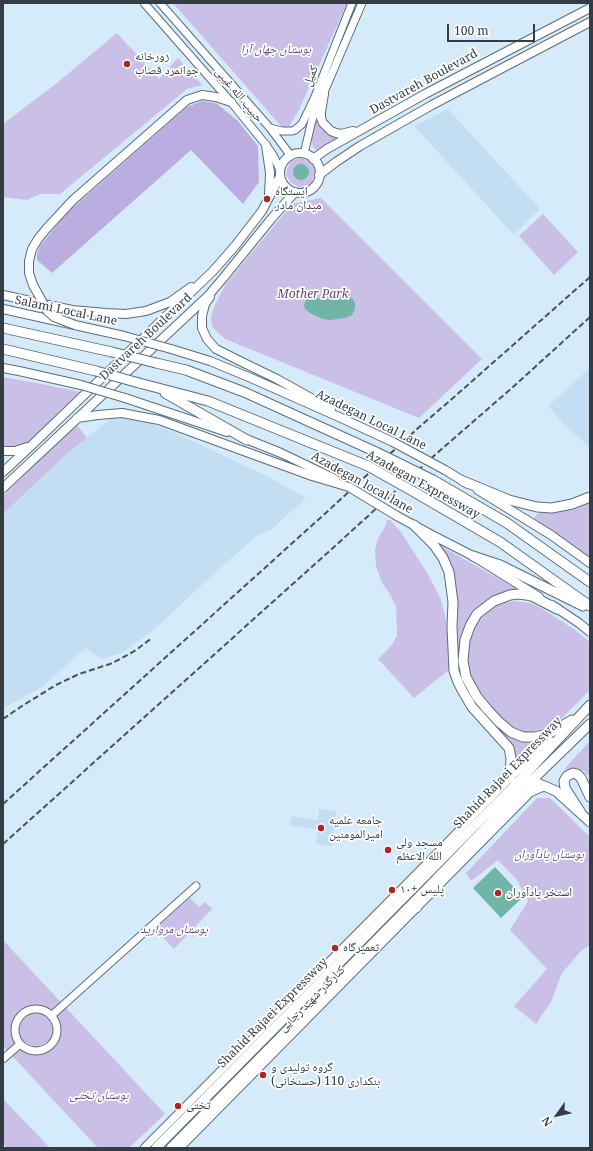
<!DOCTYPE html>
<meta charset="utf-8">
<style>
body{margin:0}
#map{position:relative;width:593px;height:1151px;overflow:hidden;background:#d6ebfa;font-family:"Noto Serif",serif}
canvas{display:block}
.frame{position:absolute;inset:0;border:4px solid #343d43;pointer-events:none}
.north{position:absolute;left:537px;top:1095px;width:40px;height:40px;-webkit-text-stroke:3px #fff;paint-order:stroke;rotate:237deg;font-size:11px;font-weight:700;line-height:16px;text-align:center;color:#343d43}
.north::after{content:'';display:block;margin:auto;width:14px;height:18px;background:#343d43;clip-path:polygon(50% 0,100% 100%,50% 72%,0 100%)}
.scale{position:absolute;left:447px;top:24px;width:88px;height:18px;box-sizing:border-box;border:2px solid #343d43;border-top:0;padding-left:5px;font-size:12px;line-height:14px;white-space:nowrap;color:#343d43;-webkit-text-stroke:3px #fff;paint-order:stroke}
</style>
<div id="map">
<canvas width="593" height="1151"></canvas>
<div class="frame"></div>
<div class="north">N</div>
<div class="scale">100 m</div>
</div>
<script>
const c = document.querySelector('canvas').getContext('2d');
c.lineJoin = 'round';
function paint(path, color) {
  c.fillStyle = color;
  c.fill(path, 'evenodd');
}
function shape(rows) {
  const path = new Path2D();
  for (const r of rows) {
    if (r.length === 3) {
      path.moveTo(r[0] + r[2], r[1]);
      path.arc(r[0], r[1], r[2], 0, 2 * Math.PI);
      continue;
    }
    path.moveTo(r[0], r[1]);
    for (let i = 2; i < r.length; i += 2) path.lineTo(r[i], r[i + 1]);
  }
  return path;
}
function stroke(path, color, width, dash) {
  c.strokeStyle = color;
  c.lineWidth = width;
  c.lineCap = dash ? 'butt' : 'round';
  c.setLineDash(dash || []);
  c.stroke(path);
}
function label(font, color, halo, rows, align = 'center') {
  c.font = font + ' "Noto Serif","Noto Naskh Arabic",serif';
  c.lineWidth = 3.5;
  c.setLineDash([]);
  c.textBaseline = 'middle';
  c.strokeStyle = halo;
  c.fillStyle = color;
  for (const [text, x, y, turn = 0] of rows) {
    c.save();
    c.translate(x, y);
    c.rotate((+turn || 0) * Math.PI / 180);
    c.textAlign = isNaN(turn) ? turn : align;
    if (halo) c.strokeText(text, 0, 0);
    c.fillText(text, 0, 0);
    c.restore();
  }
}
const built = shape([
 [448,109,540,209,514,235,414,126],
 [590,368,590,448,563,423,548,406],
 [116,415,142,420,180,435,269,477,306,498,272,529,257,536,220,568,157,627,122,653,101,659,86,648,41,688,3,708,3,514,72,449],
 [319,809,336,811,332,846,316,844,318,829,290,826,292,816,318,821]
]);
const green = shape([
 [173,3,347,3,300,108,288,129,282,127,273,117],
 [117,33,159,79,178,58,202,85,187,89,60,194,40,194,27,200,3,197,3,123,4,123,57,83],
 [318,111,319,119,344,135,318,149,316,150,313,147,311,137],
 [300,158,309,161,313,164,315,173,312,182,308,185,299,187,290,182,286,174,287,169,291,161],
 [304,165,308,168,308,176,305,179,300,180,293,173,293,170,295,168],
 [321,198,482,359,419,418,225,339,218,333,212,326,211,317,214,307,225,285,292,204],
 [543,214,578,252,554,275,519,236],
 [3,377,42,384,80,392,26,445,19,447,3,448],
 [77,425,87,438,72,449,3,514,3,496,70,430],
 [590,503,590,559,534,518,538,513,560,512,576,509],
 [387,520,390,520,401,532,426,571,440,597,446,620,449,633,450,669,414,698,378,659,391,646,397,636,396,606,388,591,382,583,376,566,375,550,378,538,384,529],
 [439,545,517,589,507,592,463,633,459,650,459,659,500,728,546,738,515,768,511,744,504,735,475,705,463,683,458,669,456,635,458,617,457,592,455,580,451,567],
 [513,601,530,603,538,606,575,630,590,642,590,690,556,724,549,729,540,733,523,733,510,726,495,713,475,688,469,673,466,659,471,632,479,617,492,607,505,603],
 [590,741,590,774,587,775,584,771,576,768,564,769],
 [537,798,550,798,590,837,590,945,581,951,562,973,551,1002,536,1024,514,1006,547,969,510,930,528,901,517,880,498,860,471,881,466,873],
 [190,898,199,907,205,902,212,909,174,949,155,929],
 [3,940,165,1114,129,1148,98,1148,3,1046],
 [3,1099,50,1148,7,1148,3,1143]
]);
const forest = shape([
 [202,101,216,103,238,121,258,146,259,182,243,204,191,150,52,273,37,260,37,253,40,246,68,212,187,107]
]);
const water = shape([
 [301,172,8],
 [342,296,348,296,352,298,355,303,355,309,352,315,345,318,330,320,323,319,310,313,305,309,304,305,306,300,310,298,325,299],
 [495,867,523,897,501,918,473,888]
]);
const secondary = shape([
 [144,3,231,102,266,145,273,155,280,170],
 [160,3,270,128,291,156],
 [270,128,282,131,292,131,295,130,302,124,314,99,352,3],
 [304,154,312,120,362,3],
 [36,1030,21],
 [51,1016,196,886],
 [3,1059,20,1044],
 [144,1148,436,854,510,778,551,741],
 [180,1148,530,793,541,788,546,787]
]);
const primary = shape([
 [324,94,321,112,321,118,323,123,331,131,336,133,341,134,353,131],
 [266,145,270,173,269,194],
 [300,173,20],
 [313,159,327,149,425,94,590,8],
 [319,175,336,162,360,146,432,105,590,22],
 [33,285,29,273,29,261,32,249,38,239,47,228,73,200,187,100,202,95,216,97,231,102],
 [3,295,72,310,106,313,126,314,146,311,170,302,191,287],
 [210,297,205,304,202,316,202,328,207,339,216,349,244,363,277,379,331,409],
 [3,309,124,336],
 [171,349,210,361,251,378,339,417,393,442],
 [3,368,19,371,81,385],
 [125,398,227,432],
 [77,418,98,415,122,413,159,420,312,476,349,487],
 [241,437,281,453,335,479],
 [3,451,15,451,27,447],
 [445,470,468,484],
 [3,472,33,444,213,271,235,246,262,211,280,176],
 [3,488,208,296,224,277,272,218,295,192],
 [478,490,551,535,590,563],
 [397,516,432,535,473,556,539,597],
 [552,605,579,623,590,632],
 [417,908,419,897,431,894]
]);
const highway = shape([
 [3,328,112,352],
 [3,349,96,371],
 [156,363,186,370,244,392,376,452],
 [139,383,208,401,368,466],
 [165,393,247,440],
 [433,480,507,523,590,582],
 [463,481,509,500,537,507,552,508,572,504,590,497],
 [416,493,500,542,590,606],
 [414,525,434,545,443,558,449,572,453,602,452,627,454,671,458,682,462,690,472,707,509,748,511,758,510,778],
 [473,556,500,565,583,606],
 [557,609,534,597,526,595,518,594,510,595,494,601,477,614,470,626,465,640,463,661,466,677,477,697,487,709,499,722,511,732,523,737,535,737,548,734,572,720],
 [527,786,537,783,556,791,590,822],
 [581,813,565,788,564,781,567,776,573,773,577,774,581,778,590,797],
 [156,1148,520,780,590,705],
 [171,1148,419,897,526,786,590,724]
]);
const rail = shape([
 [3,719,22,706,56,685,79,674,110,664,122,658,136,650,152,638],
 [3,804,329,510,417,429,453,398,590,277],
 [3,844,334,547,436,454,513,387,590,317]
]);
const primaryBridge = shape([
 [33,285,48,312,54,317,75,325],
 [124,336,171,349],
 [81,385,125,398],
 [393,442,445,470],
 [349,487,397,516]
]);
const highwayBridge = shape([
 [112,352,156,363],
 [96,371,139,383],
 [376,452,433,480],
 [368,466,416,493]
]);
const markers = [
 [127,64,4,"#b32323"],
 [267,199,4,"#b32323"],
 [321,828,4,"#b32323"],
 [388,850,4,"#b32323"],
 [392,890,4,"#b32323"],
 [498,893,4,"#b32323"],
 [335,948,4,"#b32323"],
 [263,1075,4,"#b32323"],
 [178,1106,4,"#b32323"]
];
const parkNames = [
 ["بوستان جهان آرا",276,50],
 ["Mother Park",313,295],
 ["بوستان یادآوران",549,855],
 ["بوستان مروارید",174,930],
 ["بوستان تختی",99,1096]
];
const poiNames = [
 ["زورخانه",135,57],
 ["جوانمرد قصاب",135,71],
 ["ایستگاه",275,192],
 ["میدان مادر",275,206],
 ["جامعه علمیه",329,821],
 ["امیرالمومنین",329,835],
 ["مسجد ولی",396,843],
 ["الله الاعظم",396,857],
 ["پلیس +۱۰",400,890],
 ["استخر یادآوران",506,893],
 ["تعمیرگاه",343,948],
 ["گروه تولیدی و",271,1068],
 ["بنکداری 110 (حسنخانی)",271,1082],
 ["تختی",186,1106]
];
const streetNames = [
 ["کمیل",311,76,-68],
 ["Dastvareh Boulevard",424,82,-29],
 ["حبیب الله غیبی",239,95,50],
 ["Salami Local Lane",66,311,12],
 ["Dastvareh Boulevard",146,337,-43],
 ["Azadegan Local Lane",371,420,26],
 ["Azadegan local lane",362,483,29],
 ["Azadegan Expressway",423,485,29],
 ["Shahid Rajaei Expressway",508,773,-46],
 ["کنارگذر شهید رجایی",312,999,-45],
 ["Shahid Rajaei Expressway",273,1013,-45]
];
paint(built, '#c3def2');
paint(green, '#cabfe6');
paint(forest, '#bcade0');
paint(water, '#70b5a7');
stroke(secondary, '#5a6d7a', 9);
stroke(primary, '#5a6d7a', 10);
stroke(highway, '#5a6d7a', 11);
stroke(secondary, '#fff', 7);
stroke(primary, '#fff', 8);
stroke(highway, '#fff', 9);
stroke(rail, '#49535a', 2, [6, 3]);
stroke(primaryBridge, '#5a6d7a', 10, []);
stroke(highwayBridge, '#5a6d7a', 11, []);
stroke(primaryBridge, '#fff', 8);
stroke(highwayBridge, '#fff', 9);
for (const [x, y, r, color] of markers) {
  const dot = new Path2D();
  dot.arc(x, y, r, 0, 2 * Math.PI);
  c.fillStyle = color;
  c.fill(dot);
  stroke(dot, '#fff', 1.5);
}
label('italic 12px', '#5e4887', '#fff', parkNames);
label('12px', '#343d43', '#fff', poiNames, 'left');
label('12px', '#343d43', '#fff', streetNames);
</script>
